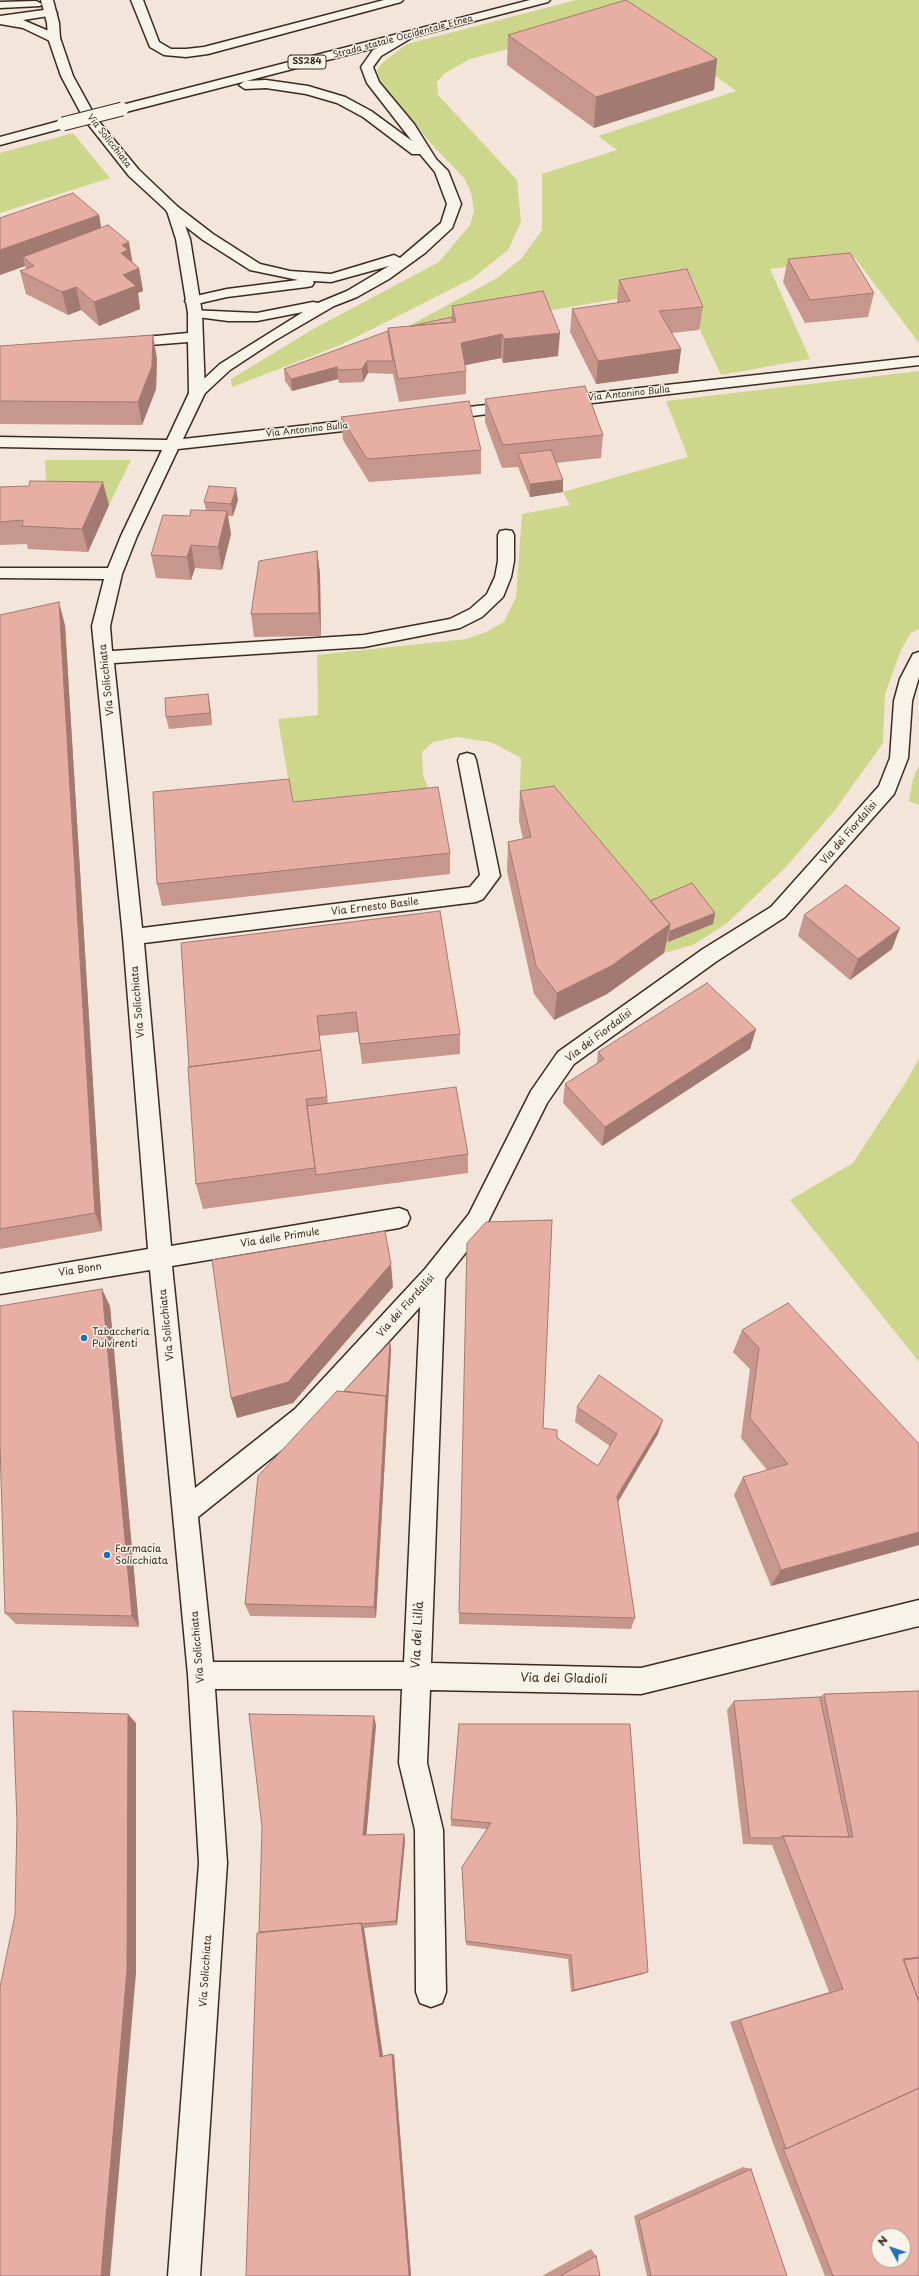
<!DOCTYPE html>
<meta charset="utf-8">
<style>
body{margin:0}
#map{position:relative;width:919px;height:2276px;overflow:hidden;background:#f4e5da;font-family:"Playpen Sans",sans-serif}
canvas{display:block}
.north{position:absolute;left:871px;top:2228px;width:40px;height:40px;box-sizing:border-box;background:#f7f3e8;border:1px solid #aca397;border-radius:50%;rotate:310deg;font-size:11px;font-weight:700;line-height:16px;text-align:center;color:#3b2a1e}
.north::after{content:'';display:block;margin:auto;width:14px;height:18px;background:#1f6fb2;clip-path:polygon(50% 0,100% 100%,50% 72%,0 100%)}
</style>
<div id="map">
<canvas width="919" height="2276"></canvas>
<div class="north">N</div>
</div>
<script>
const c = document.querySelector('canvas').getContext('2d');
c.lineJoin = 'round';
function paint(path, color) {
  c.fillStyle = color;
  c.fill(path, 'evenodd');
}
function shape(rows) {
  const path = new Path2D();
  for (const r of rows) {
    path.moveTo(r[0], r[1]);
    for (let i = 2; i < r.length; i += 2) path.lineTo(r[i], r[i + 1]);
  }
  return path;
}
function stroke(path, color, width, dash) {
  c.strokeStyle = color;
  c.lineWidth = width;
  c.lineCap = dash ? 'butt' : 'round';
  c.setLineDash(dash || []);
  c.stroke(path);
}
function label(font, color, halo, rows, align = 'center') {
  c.font = font + ' "Playpen Sans",sans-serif';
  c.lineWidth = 3;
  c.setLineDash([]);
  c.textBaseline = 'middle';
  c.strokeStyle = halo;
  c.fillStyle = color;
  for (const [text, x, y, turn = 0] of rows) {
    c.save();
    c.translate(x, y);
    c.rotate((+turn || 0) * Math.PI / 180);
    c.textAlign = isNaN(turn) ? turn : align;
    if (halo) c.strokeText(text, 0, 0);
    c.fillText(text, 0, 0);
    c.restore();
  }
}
const green = shape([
 [576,0,919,0,919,343,855,258,770,269,810,359,721,375,680,288,385,339,497,278,522,258,542,230,542,174,617,150,598,136,736,91,632,16,470,59,445,73,437,82,438,95,517,180,521,222,508,250,473,278,402,314,338,346,232,387,231,379,315,328,439,262,470,225,474,211,471,193,465,179,435,148,381,86,377,70,382,63,407,44],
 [73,133,110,178,0,213,0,153],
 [919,371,919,629,911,633,901,650,885,694,883,743,835,810,786,867,726,924,693,945,664,953,552,816,519,821,521,758,491,742,457,737,433,742,422,752,423,776,438,809,296,824,278,719,318,715,317,655,466,639,486,632,504,622,516,597,522,514,570,505,563,492,688,457,666,401],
 [45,460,131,460,109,505,47,504],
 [919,765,919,805,909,801,913,779],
 [919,1058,919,1362,790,1200,853,1163,906,1082]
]);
const minor = shape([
 [41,0,53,0,59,23,60,38,73,76,96,118,139,170,178,207,190,239,202,313,205,393,183,439,371,418,376,420,379,423,376,426,371,428,178,449,137,536,122,574,110,626,112,651,364,635,450,619,470,609,487,594,495,577,498,561,498,535,500,531,506,530,512,531,514,535,514,561,511,577,503,597,482,617,460,628,364,647,114,663,142,928,470,887,480,875,458,760,460,755,467,753,474,755,476,760,500,876,483,899,476,902,144,943,171,1246,399,1208,407,1211,410,1218,407,1225,399,1228,172,1266,195,1488,295,1409,425,1269,469,1214,531,1091,558,1052,703,949,771,907,879,786,890,758,894,701,900,679,913,654,919,652,919,677,912,701,908,758,894,794,785,917,717,961,574,1064,547,1103,485,1228,445,1279,431,1663,641,1668,919,1600,919,1626,641,1694,430,1690,427,1763,443,1830,446,1992,442,2003,431,2007,420,2003,416,1992,415,1830,399,1763,402,1689,215,1689,227,1863,200,2276,168,2276,199,1863,188,1675,150,1270,0,1294,0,1274,148,1249,123,937,92,626,104,579,0,578,0,568,108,568,121,536,162,450,0,447,0,437,167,440,189,393,188,342,124,347,117,343,124,339,188,333,188,313,176,239,167,211,129,176,84,119,61,76,48,38,47,23,41,0],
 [420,1307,404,1662,213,1662,198,1517,313,1425,420,1307],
 [131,0,143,0,159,42,171,49,186,49,204,47,384,0,403,0,401,2,208,54,186,57,164,55,150,47,131,0],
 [919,357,919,365,558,407,553,405,550,402,553,399,558,397,919,357],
 [514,402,519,404,522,407,519,410,441,420,436,418,433,415,436,412,441,410,514,402]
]);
const major = shape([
 [530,0,550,0,548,2,413,37,381,56,373,67,379,82,414,124,436,159,448,171,461,204,452,228,425,253,389,279,357,297,334,306,274,341,230,370,202,396,192,396,189,393,192,390,220,364,303,312,257,321,228,321,190,316,188,313,190,310,257,313,313,302,318,303,347,291,389,266,331,282,313,281,314,283,312,286,307,287,227,297,192,305,187,304,185,301,187,298,227,289,298,280,250,270,203,240,168,213,166,210,168,207,178,207,213,234,260,264,290,271,331,274,394,255,400,258,441,223,447,204,435,172,420,154,412,154,363,117,337,103,306,94,266,88,245,89,239,85,245,81,266,80,308,86,345,97,371,111,412,141,367,83,361,67,373,50,382,46,122,113,116,109,118,106,530,0],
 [36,1,42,4,40,6,0,8,0,2,36,1],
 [51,9,55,11,57,13,55,15,23,20,58,35,60,38,58,41,50,41,23,28,0,24,0,16,51,9],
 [63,120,69,124,67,127,0,145,0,137,63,120]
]);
const majorBridge = shape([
 [63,124,122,109]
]);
const wall = shape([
 [508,35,717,59,714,90,594,128,507,65],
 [99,215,101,228,133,263,139,268,143,291,138,293,140,309,99,326,81,310,68,315,26,294,20,271,26,269,25,266,0,275,0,218],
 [788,259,874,293,868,317,805,323,783,282],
 [619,280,703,307,699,330,671,333,681,349,678,373,596,384,570,332,572,309,617,303],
 [452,306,558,356,503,363,501,358,465,365,466,371,466,394,399,402,393,374,368,373,363,382,339,383,338,379,292,391,285,381,284,369,388,331,388,328,411,326,452,317],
 [0,346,157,359,156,389,142,425,0,424],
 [485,399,603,435,601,458,556,463,563,492,530,497,518,467,502,468,485,422],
 [341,417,481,450,481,474,369,482,343,440],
 [29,486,109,505,88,552,28,549,27,544,0,545,0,487],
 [238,500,233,516,228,516,231,534,222,570,195,568,191,580,156,578,151,555,190,516,206,510,204,502],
 [317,551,320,574,321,636,254,637,251,614],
 [0,615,65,625,102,1231,0,1249],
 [208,694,210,706,212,725,169,729,166,717],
 [520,791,650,901,715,913,713,924,668,942,667,940,664,953,607,994,554,1020,534,994,507,871,508,842,523,839,519,821],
 [293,802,450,853,450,874,162,906,157,884],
 [804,915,892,949,850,980,798,936],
 [181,943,460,1034,460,1054,362,1064,358,1032,319,1036,328,1103,468,1154,468,1173,203,1209,196,1184,189,1067],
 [756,1029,750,1049,602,1146,563,1103,565,1084,597,1064,598,1052],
 [110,1306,139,1627,16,1624,5,1613],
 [742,1330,919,1444,919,1545,771,1586,734,1495,743,1477,767,1470,741,1438,750,1369,733,1352],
 [390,1342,391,1350,376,1618,250,1616,245,1604,344,1391],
 [577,1407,658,1434,618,1502,635,1618,631,1629,459,1624,459,1613,543,1428,598,1466,610,1446,575,1422],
 [919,1691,919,2276,825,2276,774,2146,730,2022,829,1992,772,1845,743,1844,727,1710,734,1701,820,1697,824,1694],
 [459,1724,643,1974,571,1992,568,1959,466,1945,462,1867,487,1829,451,1826,451,1819],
 [376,1725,366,1835,404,1834,405,1841,397,1925,364,1928,383,2056,392,2054,394,2055,411,2276,259,1932],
 [743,2167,751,2169,787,2276,647,2276,634,2216],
 [591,2249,596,2256,600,2276,542,2276]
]);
const shadedWall = shape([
 [717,59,714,90,594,128,596,97],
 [99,215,103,238,23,257,25,266,0,275,0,250],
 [129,242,133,265,139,268,143,291,138,293,140,309,99,326,94,302,123,275,121,253,122,245],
 [76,287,81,310,68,315,62,292],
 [560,333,558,356,503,363,504,339],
 [502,334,501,358,461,366,461,343],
 [153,335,157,359,156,389,142,425,138,402],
 [681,349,678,373,596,384,598,361],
 [367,361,368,373,363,382,362,369],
 [337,367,338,379,292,391,291,379],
 [563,480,563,492,530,497,530,484],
 [103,482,109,505,88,552,82,529],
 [236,488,238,500,233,516,231,504],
 [227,511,231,534,222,570,218,547],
 [191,545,195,568,191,580,187,557],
 [317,551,320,574,321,636,319,613],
 [59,602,65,625,102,1231,95,1213],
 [208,694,210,706,212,725,210,713],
 [715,913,713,924,668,942,670,931],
 [670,924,664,953,607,994,554,1020,557,993],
 [900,928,892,949,850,980,858,959],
 [756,1029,750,1049,602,1146,605,1127],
 [391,1264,393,1287,293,1403,237,1418,231,1398],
 [102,1289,110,1306,139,1627,132,1616],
 [390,1342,391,1350,376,1618,374,1607,386,1396],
 [663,1420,658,1434,613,1510,617,1496],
 [919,1532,919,1545,771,1586,781,1570],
 [128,1714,136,1723,136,1973,110,2276,101,2276],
 [374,1716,376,1725,366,1841,363,1835],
 [404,1834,405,1841,397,1925,396,1921],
 [361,1923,364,1928,383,2057,380,2057],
 [648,1972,643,1974,571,1992,574,1990],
 [392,2054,394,2055,411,2276,409,2276]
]);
const building = shape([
 [626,0,717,59,596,97,508,35,626,0],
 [73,193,99,215,0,250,0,218,73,193],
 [108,225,129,242,122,245,128,250,121,253,139,268,123,275,136,286,94,302,76,287,62,292,20,271,34,266,23,257,108,225],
 [850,253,874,293,810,300,788,259,850,253],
 [687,269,703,307,659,311,681,349,598,361,572,309,630,301,619,280,687,269],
 [543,291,560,333,504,339,502,334,461,343,466,371,398,379,388,328,456,322,452,306,543,291],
 [452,317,453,322,411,326,452,317],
 [388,331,389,339,393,361,367,361,362,369,339,370,337,367,291,379,284,369,388,331],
 [153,335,152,366,138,402,0,401,0,346,153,335],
 [585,386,603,435,503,445,485,399,585,386],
 [469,401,481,450,367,459,341,417,469,401],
 [551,450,563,480,530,484,518,454,551,450],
 [30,481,103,482,82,529,22,526,23,520,0,522,0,487,29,486,30,481],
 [209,486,236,488,231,504,204,502,209,486],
 [191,510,227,511,218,547,191,545,187,557,151,555,163,515,190,516,191,510],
 [317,551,319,613,251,614,259,561,317,551],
 [59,602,95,1213,0,1229,0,615,59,602],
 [208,694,210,713,166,717,165,698,208,694],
 [289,779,293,802,438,787,450,853,157,884,153,792,289,779],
 [554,786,670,924,611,966,557,993,536,966,508,842,531,837,520,791,554,786],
 [692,883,715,913,670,931,669,929,670,924,650,901,692,883],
 [846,885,900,928,858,959,804,915,846,885],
 [440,911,460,1034,360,1044,356,1012,317,1016,321,1050,189,1067,181,943,440,911],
 [707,983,756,1029,605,1127,565,1084,604,1059,598,1052,707,983],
 [321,1050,327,1097,306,1099,315,1168,196,1184,188,1067,321,1050],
 [456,1087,468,1154,316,1175,307,1106,456,1087],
 [552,1220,543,1428,557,1430,557,1438,598,1466,617,1434,577,1407,599,1375,663,1420,617,1496,635,1618,459,1613,467,1243,486,1222,552,1220],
 [385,1231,391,1264,288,1382,231,1398,212,1260,385,1231],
 [102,1289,132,1616,5,1613,0,1444,0,1306,102,1289],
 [788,1303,919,1444,919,1532,781,1570,743,1477,788,1464,750,1418,759,1348,742,1330,788,1303],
 [390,1342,386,1403,386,1396,344,1391,390,1342],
 [337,1391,386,1396,374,1607,245,1604,258,1476,337,1391],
 [919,1691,919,1957,903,1959,919,2002,919,2088,786,2149,740,2020,843,1989,783,1836,853,1837,824,1694,919,1691],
 [820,1697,849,1837,783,1836,779,1838,750,1838,734,1701,820,1697],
 [13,1711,128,1714,127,1970,101,2276,0,2276,0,1987,15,1915,17,1821,13,1711],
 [249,1714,374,1716,363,1835,404,1834,396,1921,362,1924,361,1923,259,1932,262,1827,249,1714],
 [459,1724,630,1724,648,1972,574,1990,571,1955,466,1941,462,1867,491,1823,451,1819,459,1724],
 [361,1923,380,2057,392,2054,409,2276,246,2276,257,1933,361,1923],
 [919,1958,919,2002,904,1960,919,1958],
 [919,2088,919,2276,833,2276,783,2148,786,2149,919,2088],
 [879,2236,903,2236,903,2260,879,2260,879,2236],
 [751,2169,787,2276,651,2276,639,2220,751,2169],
 [596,2256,600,2276,560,2276,596,2256]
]);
const markers = [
 [84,1338,4,"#1f6fb2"],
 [107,1555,4,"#1f6fb2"]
];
const farStreetnames = [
 ["Strada statale Occidentale Etnea",403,37,-15],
 ["Via Solicchiata",109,141,52],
 ["Via Antonino Bulla",629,394,-6],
 ["Via Antonino Bulla",307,430,-6]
];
const shields = [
 [307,62,38]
];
const shieldNames = [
 ["SS284",307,62]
];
const streetNames = [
 ["Via Solicchiata",107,680,-96],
 ["Via dei Fiordalisi",849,833,-49],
 ["Via Ernesto Basile",375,907,-7],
 ["Via Solicchiata",138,1002,-95],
 ["Via dei Fiordalisi",599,1036,-37],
 ["Via delle Primule",280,1238,-9],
 ["Via Bonn",80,1270,-9],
 ["Via dei Fiordalisi",406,1306,-48],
 ["Via Solicchiata",167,1325,-96],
 ["Via Solicchiata",198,1647,-95],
 ["Via Solicchiata",206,1971,-86]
];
const poiNames = [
 ["Tabaccheria",92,1332],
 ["Pulvirenti",92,1344],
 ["Farmacia",115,1549],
 ["Solicchiata",115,1561]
];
const nearStreetnames = [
 ["Via dei Lillà",418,1635,-87],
 ["Via dei Gladioli",564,1679,1]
];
paint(green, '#ccd78b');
stroke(minor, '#3b2a1e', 3);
stroke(major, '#3b2a1e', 3);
paint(minor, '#f7f3e8');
paint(major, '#f7f3e8');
stroke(majorBridge, '#3b2a1e', 15, []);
stroke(majorBridge, '#f7f3e8', 13);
paint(wall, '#c7968c');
paint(shadedWall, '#a27a72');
paint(building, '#e7aea3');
stroke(building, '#a27a72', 1);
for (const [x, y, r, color] of markers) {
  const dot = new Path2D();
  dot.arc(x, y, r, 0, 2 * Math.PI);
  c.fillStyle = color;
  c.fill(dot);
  stroke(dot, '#f7f3e8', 1.5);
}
label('9px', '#3b2a1e', '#f7f3e8', farStreetnames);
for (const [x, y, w] of shields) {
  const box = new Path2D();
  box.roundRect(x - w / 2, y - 7, w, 14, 3);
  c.fillStyle = '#f7f3e8';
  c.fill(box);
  stroke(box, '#3b2a1e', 1);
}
label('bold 9px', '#3b2a1e', null, shieldNames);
label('10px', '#3b2a1e', '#f7f3e8', streetNames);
label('10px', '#3b2a1e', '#f7f3e8', poiNames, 'left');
label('12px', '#3b2a1e', '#f7f3e8', nearStreetnames);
</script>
